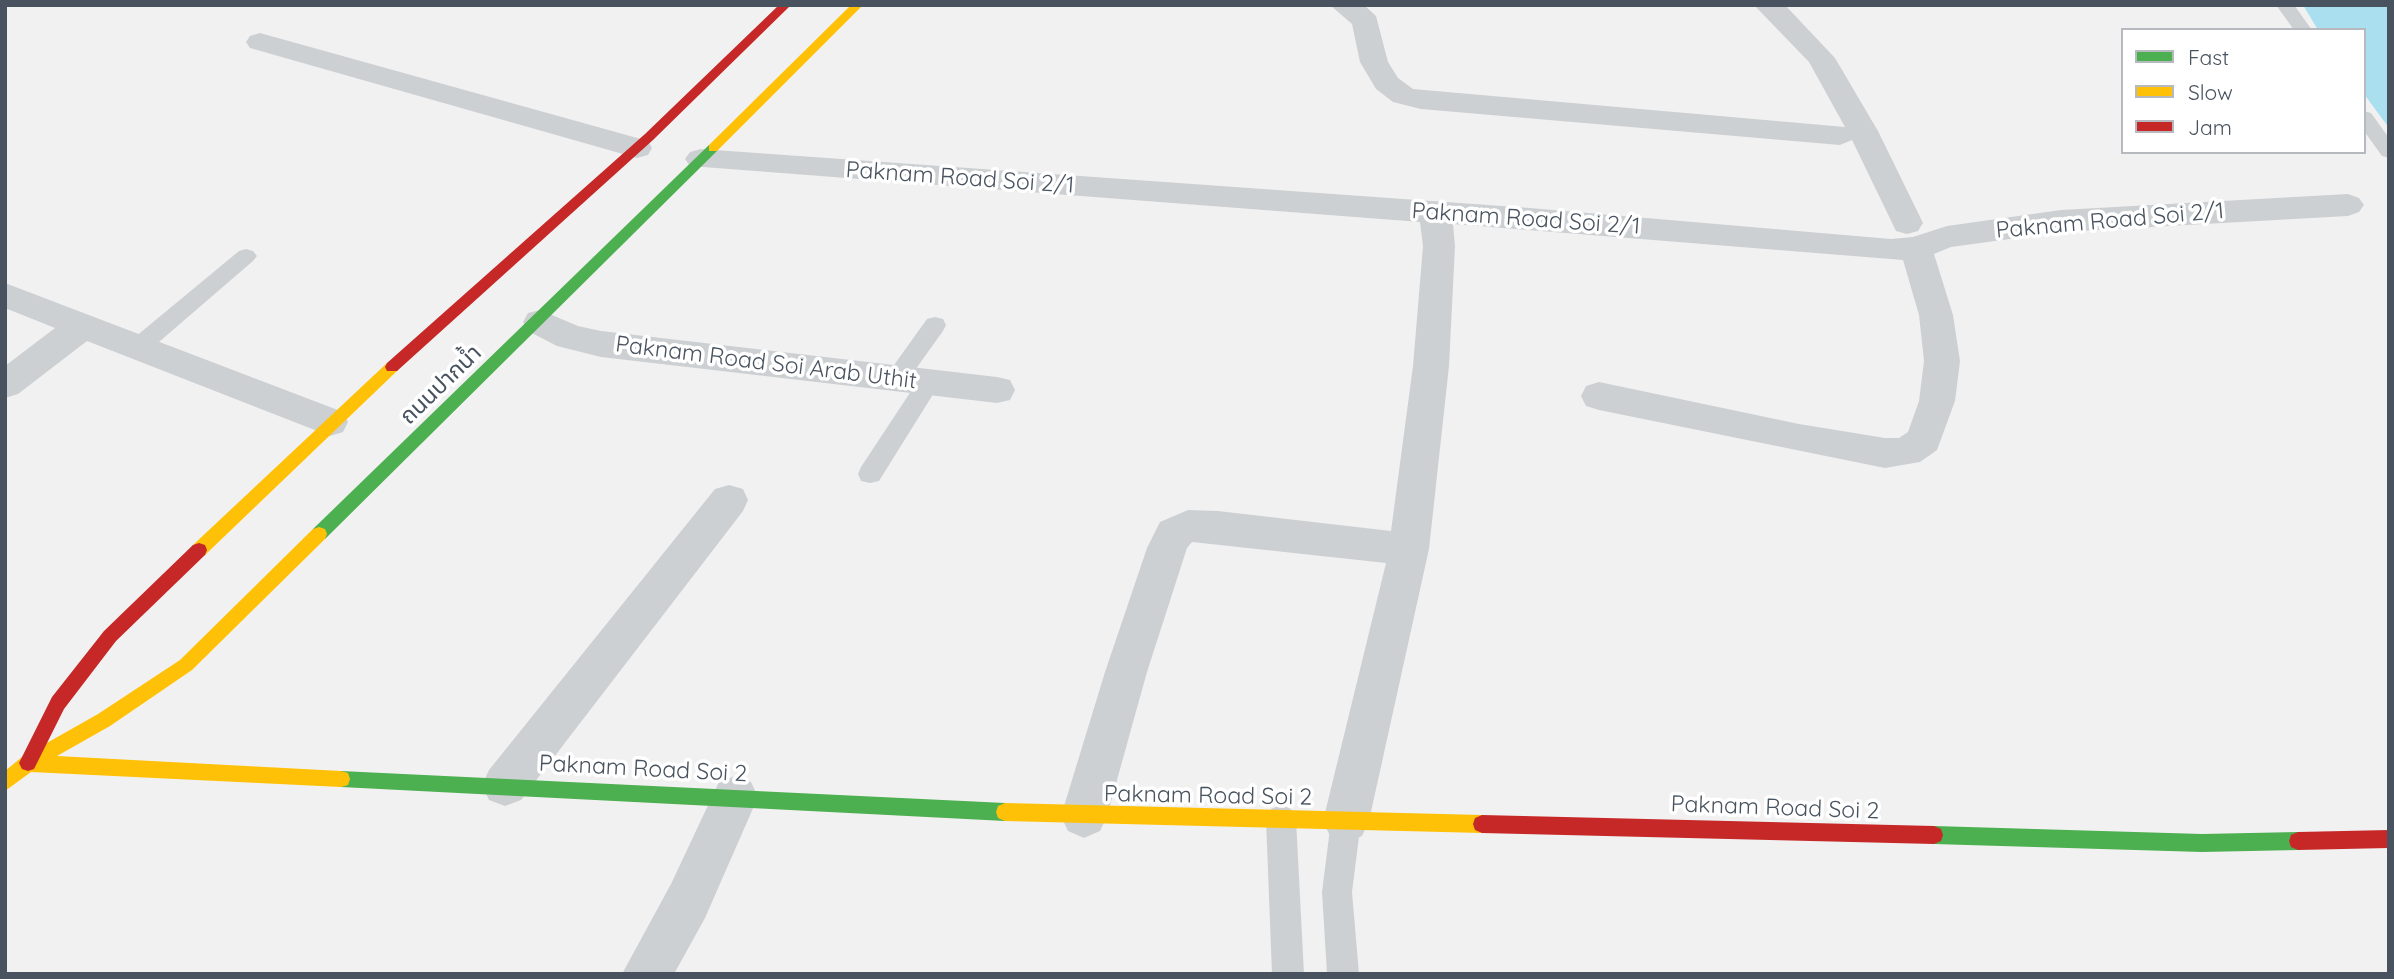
<!DOCTYPE html>
<meta charset="utf-8">
<style>
body{margin:0}
#map{position:relative;width:2394px;height:979px;overflow:hidden;background:#f2f1f1;font-family:Quicksand,sans-serif}
canvas{display:block}
.frame{position:absolute;inset:0;border:7px solid #48535f;pointer-events:none}
.legend{position:absolute;left:2121px;top:28px;width:245px;height:126px;box-sizing:border-box;background:#fff;border:2px solid #b6babf;margin:0;padding:9px 12px;list-style:none;font-size:21px;color:#48535f}
.legend li{display:flex;align-items:center;gap:14px;height:35px}
.legend b{width:35px;border:2px solid #b6babf}
</style>
<div id="map">
<canvas width="2394" height="979"></canvas>
<div class="frame"></div>
<ul class="legend">
<li><b style="height:9px;background:#4caf50"></b>Fast</li>
<li><b style="height:9px;background:#ffc107"></b>Slow</li>
<li><b style="height:9px;background:#c62828"></b>Jam</li>
</ul>
</div>
<script>
const c = document.querySelector('canvas').getContext('2d');
c.lineJoin = 'round';
function paint(path, color) {
  c.fillStyle = color;
  c.fill(path, 'evenodd');
}
function shape(rows) {
  const path = new Path2D();
  for (const r of rows) {
    path.moveTo(r[0], r[1]);
    for (let i = 2; i < r.length; i += 2) path.lineTo(r[i], r[i + 1]);
  }
  return path;
}
function label(font, color, halo, rows, align = 'center') {
  c.font = font + ' Quicksand,"Noto Sans Thai",sans-serif';
  c.lineWidth = 7;
  c.setLineDash([]);
  c.textBaseline = 'middle';
  c.strokeStyle = halo;
  c.fillStyle = color;
  for (const [text, x, y, turn = 0] of rows) {
    c.save();
    c.translate(x, y);
    c.rotate((+turn || 0) * Math.PI / 180);
    c.textAlign = isNaN(turn) ? turn : align;
    if (halo) c.strokeText(text, 0, 0);
    c.fillText(text, 0, 0);
    c.restore();
  }
}
const water = shape([
 [2303,5,2389,5,2389,128,2364,94,2364,30,2318,30]
]);
const lane = shape([
 [2276,5,2294,5,2312,30,2294,30,2276,5],
 [2364,111,2371,113,2389,138,2389,158,2382,156,2364,131,2364,111],
 [246,249,253,251,257,256,253,261,145,354,129,354,126,348,129,342,239,251,246,249],
 [935,317,943,319,946,325,943,331,905,384,897,386,889,384,886,378,889,372,927,319,935,317],
 [929,374,937,376,940,382,937,388,879,481,870,483,861,481,858,474,861,467,921,376,929,374],
 [1281,805,1291,809,1296,819,1304,974,1272,974,1266,819,1271,809,1281,805],
 [1346,807,1356,811,1361,821,1352,892,1359,974,1327,974,1322,892,1331,821,1336,811,1346,807]
]);
const street = shape([
 [1330,5,1364,5,1376,16,1388,62,1398,78,1413,89,1845,127,1809,62,1754,5,1785,5,1835,58,1878,131,1923,223,1918,231,1907,234,1896,231,1852,140,1840,145,1421,109,1393,102,1376,89,1360,62,1352,24,1330,5],
 [260,33,648,141,652,148,648,155,637,158,250,48,246,42,250,36,260,33],
 [701,149,1530,208,1891,239,1913,237,1947,226,2061,210,2348,194,2359,198,2364,205,2359,212,2348,216,2061,232,1951,247,1934,254,1953,315,1960,361,1955,401,1937,450,1920,462,1885,468,1599,410,1586,406,1581,396,1586,386,1599,382,1799,424,1885,438,1899,438,1908,432,1919,401,1924,361,1919,315,1903,260,1453,224,1455,246,1449,366,1429,549,1369,821,1362,836,1346,843,1330,836,1323,821,1386,563,1192,542,1187,548,1147,672,1107,816,1100,831,1084,838,1068,831,1061,816,1105,672,1147,548,1160,522,1188,510,1218,511,1391,531,1413,366,1423,246,1420,222,690,166,685,159,690,152,701,149],
 [5,283,343,412,348,422,343,432,330,436,87,341,18,394,5,398,5,366,55,328,5,308,5,283],
 [540,310,578,326,601,331,997,377,1010,380,1015,390,1010,400,997,403,601,357,557,346,528,331,523,322,528,313,540,310],
 [729,485,743,489,748,500,743,511,521,800,505,806,489,800,482,785,489,770,715,489,729,485],
 [735,776,751,782,758,797,705,918,674,974,622,974,671,884,719,782,735,776]
]);
const fast = shape([
 [713,144,717,145,717,151,325,539,313,539,311,534,313,529,709,145,713,144],
 [341,771,1005,803,1012,806,1014,812,1012,818,1005,821,341,787,334,785,332,779,334,773,341,771],
 [1934,826,2202,834,2298,832,2305,835,2307,841,2305,847,2298,850,2202,852,1934,844,1927,841,1925,835,1927,829,1934,826]
]);
const slow = shape([
 [851,5,863,5,717,151,709,151,709,145,851,5],
 [392,362,397,363,399,367,397,371,205,555,193,555,191,550,193,545,387,363,392,362],
 [319,527,325,529,327,534,325,539,192,670,110,726,57,756,341,771,348,773,350,779,348,785,341,787,31,772,5,791,5,771,22,757,98,714,180,660,313,529,319,527],
 [1005,803,1482,815,1489,818,1491,824,1489,830,1482,833,1005,821,998,818,996,812,998,806,1005,803]
]);
const jam = shape([
 [779,5,791,5,653,140,397,371,387,371,385,367,387,363,645,134,779,5],
 [199,543,205,545,207,550,205,555,116,641,64,709,34,769,28,771,22,769,19,763,52,697,104,631,193,545,199,543],
 [1482,815,1934,826,1941,829,1943,835,1941,841,1934,844,1482,833,1475,830,1473,824,1475,818,1482,815],
 [2389,830,2389,848,2298,850,2291,847,2289,841,2291,835,2298,832,2389,830]
]);
const streetNames = [
 ["Paknam Road Soi 2/1",960,178,4],
 ["Paknam Road Soi 2/1",1526,219,4],
 ["Paknam Road Soi 2/1",2110,221,-5],
 ["Paknam Road Soi Arab Uthit",766,363,7],
 ["ถนนปากน้ำ",441,385,-44],
 ["Paknam Road Soi 2",643,769,3],
 ["Paknam Road Soi 2",1208,796,1],
 ["Paknam Road Soi 2",1775,808,2]
];
paint(water, '#aadff0');
paint(lane, '#cdd0d2');
paint(street, '#cdd0d2');
paint(fast, '#4caf50');
paint(slow, '#ffc107');
paint(jam, '#c62828');
label('23px', '#48535f', '#fff', streetNames);
</script>
